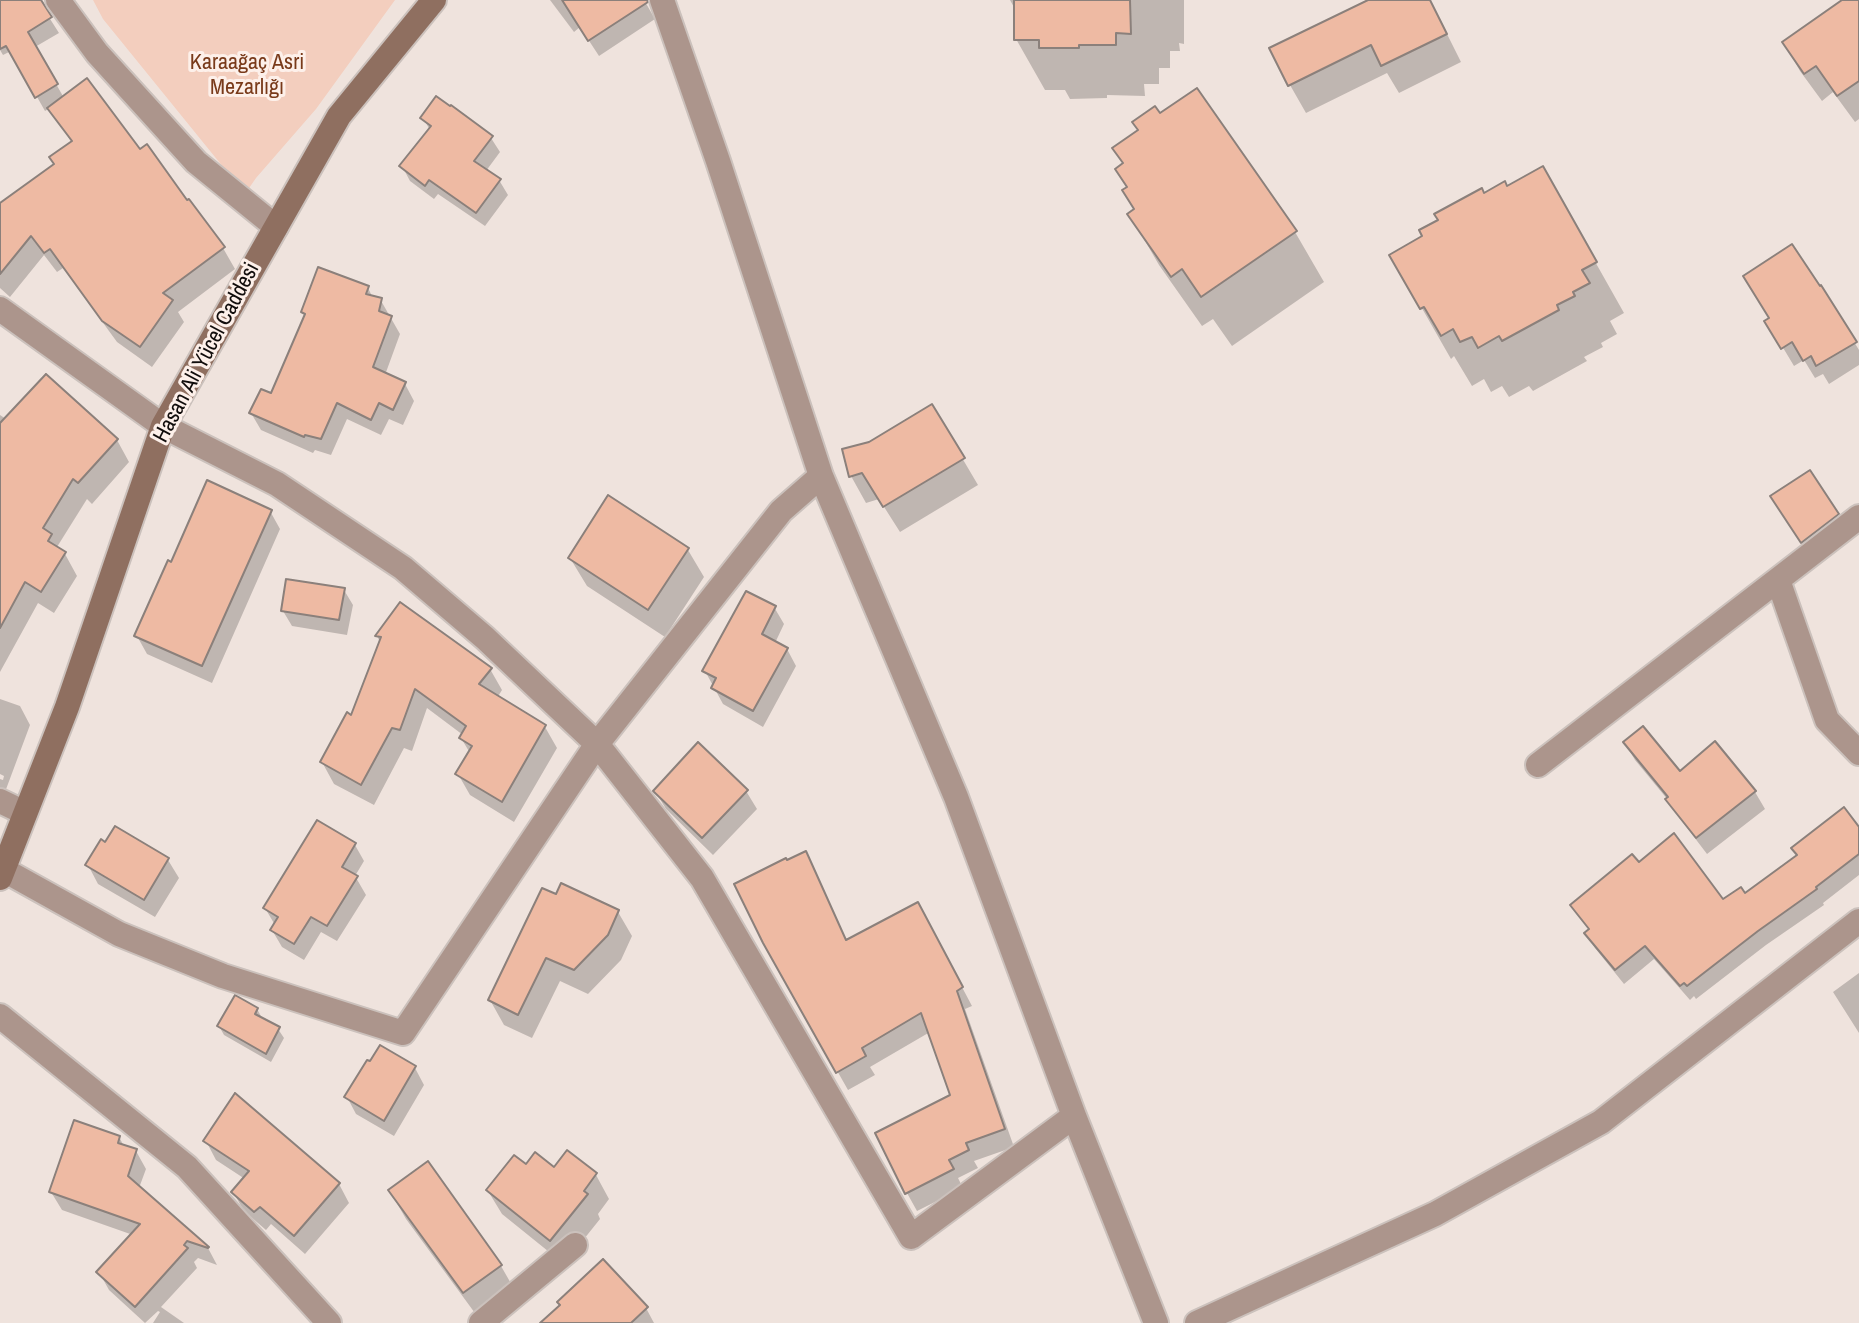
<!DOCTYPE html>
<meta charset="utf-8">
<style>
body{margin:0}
canvas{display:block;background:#efe3dd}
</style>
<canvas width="1859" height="1323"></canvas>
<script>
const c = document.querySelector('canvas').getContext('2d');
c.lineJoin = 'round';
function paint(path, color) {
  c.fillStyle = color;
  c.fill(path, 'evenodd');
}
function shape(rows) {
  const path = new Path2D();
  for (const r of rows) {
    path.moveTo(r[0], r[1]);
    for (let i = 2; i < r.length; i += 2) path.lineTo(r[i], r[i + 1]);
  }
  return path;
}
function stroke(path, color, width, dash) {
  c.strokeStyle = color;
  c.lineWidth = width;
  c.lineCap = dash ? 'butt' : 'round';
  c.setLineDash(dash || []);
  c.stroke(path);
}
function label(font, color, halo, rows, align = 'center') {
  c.font = font + ' "Archivo Narrow",sans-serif';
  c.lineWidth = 6;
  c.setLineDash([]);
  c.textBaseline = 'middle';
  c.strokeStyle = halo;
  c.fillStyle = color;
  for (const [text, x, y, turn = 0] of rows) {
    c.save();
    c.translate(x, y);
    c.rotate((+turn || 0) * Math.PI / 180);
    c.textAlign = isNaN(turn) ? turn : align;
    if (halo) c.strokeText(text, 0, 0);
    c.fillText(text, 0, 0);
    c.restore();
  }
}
const green = shape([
 [93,0,395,0,316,109,256,178,245,194,103,19]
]);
const shadow = shape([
 [0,0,38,0,59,33,35,47,64,98,139,152,188,202,223,248,235,269,178,312,184,322,152,367,117,342,63,268,57,272,44,255,10,297,0,288,0,205,55,165,72,143,50,108,45,111,11,51,3,55,0,50],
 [550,0,644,0,655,19,599,56,580,27,574,32],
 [1010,0,1184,0,1184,44,1179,43,1180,51,1170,51,1170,68,1159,68,1159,84,1144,84,1145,96,1107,95,1107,98,1070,99,1065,90,1045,90,1016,39,1016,11],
 [1373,0,1430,0,1461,62,1399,93,1387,73,1306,113,1290,85],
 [1846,0,1859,0,1859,119,1855,122,1833,92,1822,101,1800,71,1784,43],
 [423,118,491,138,500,152,486,171,499,180,508,195,485,226,438,194,434,199,410,181,402,166,430,130],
 [1507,188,1571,219,1624,313,1610,321,1617,334,1601,343,1603,347,1584,357,1587,361,1533,391,1529,386,1509,397,1502,386,1491,392,1484,379,1472,386,1454,356,1451,359,1392,256,1425,237,1483,195],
 [1130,215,1295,232,1324,282,1232,346,1213,319,1202,326,1159,265],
 [368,288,373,298,380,299,400,334,385,375,405,384,414,401,403,425,389,419,381,435,347,419,331,455,315,450,313,453,261,430,251,413,272,396,306,317,303,312],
 [1821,288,1859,350,1859,365,1829,384,1823,374,1815,378,1804,360,1794,366,1767,321],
 [932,407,978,485,900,532,879,499,866,503,851,476],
 [0,415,6,419,117,440,129,462,92,504,87,499,57,547,65,554,77,576,54,613,38,603,0,672],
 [270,511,280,529,212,683,147,654,137,636,172,564],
 [1783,515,1837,515,1848,533,1813,560],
 [688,550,704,577,665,637,587,586,570,558],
 [344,590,353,605,347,635,292,626,283,611],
 [400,605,490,669,502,690,497,698,545,727,557,748,514,822,470,795,458,774,470,753,461,738,463,735,427,708,412,751,404,748,374,805,334,784,322,762,352,718,381,644,377,636],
 [774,607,784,624,775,643,787,649,796,666,763,727,723,704,705,671],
 [0,699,20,706,30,725,5,792,0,790,0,779,3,780,4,776,0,774],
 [1625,743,1680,774,1755,792,1765,809,1707,854,1678,816,1668,800,1635,760],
 [655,791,746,791,757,809,713,855,666,809],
 [1859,831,1859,875,1823,903,1824,905,1766,945,1696,999,1694,996,1690,1000,1654,959,1624,984,1595,948,1587,934,1590,931,1573,905,1638,864,1722,902,1744,896],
 [355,845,364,861,355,876,366,895,337,941,321,932,304,960,282,947,272,930,275,925,265,908],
 [168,860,179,878,155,917,98,884,88,865],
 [557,897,618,912,632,936,621,960,588,994,560,981,532,1038,504,1025,490,1000],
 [928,923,972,1006,965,1009,1014,1147,974,1161,978,1168,958,1178,963,1188,917,1211,907,1193,953,1096,930,1032,870,1067,875,1075,848,1090,764,942,847,942],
 [1859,973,1859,1033,1833,992],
 [257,1009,262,1018,278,1029,284,1038,271,1062,224,1035,219,1026],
 [415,1068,424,1085,394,1136,356,1114,347,1097],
 [119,1137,125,1148,136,1151,146,1169,139,1188,208,1248,217,1265,198,1258,194,1262,197,1268,161,1307,184,1323,153,1323,160,1312,158,1311,145,1323,109,1290,99,1272,133,1235,62,1210,51,1192],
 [206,1141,339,1184,349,1203,305,1254,271,1224,266,1230,244,1211,233,1192,245,1179,216,1160],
 [526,1167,596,1175,609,1199,598,1214,600,1219,564,1264,502,1214,488,1191],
 [390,1191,501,1266,517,1294,480,1320,406,1219],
 [646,1308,654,1323,543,1323]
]);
const building = shape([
 [0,0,41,0,52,17,28,32,58,84,35,98,6,46,0,49,0,0],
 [562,0,647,0,648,2,588,41,562,0],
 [1014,0,1130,0,1131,34,1116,33,1116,45,1079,45,1079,48,1039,48,1039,40,1014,40,1014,0],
 [1368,0,1430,0,1447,34,1381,66,1371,45,1288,86,1269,48,1368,0],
 [1842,0,1859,0,1859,81,1837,96,1816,66,1804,74,1782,42,1842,0],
 [87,78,140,149,147,144,187,200,189,199,225,247,163,293,173,300,140,347,102,321,50,249,44,253,31,236,0,274,0,203,54,164,49,157,72,141,47,108,87,78],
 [1197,88,1297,231,1201,297,1182,269,1171,277,1127,214,1134,209,1122,190,1127,187,1115,169,1123,163,1112,148,1138,130,1132,122,1155,106,1160,113,1197,88],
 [436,96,450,106,451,105,493,136,474,161,501,179,476,213,429,180,425,186,399,166,431,126,420,118,436,96],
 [1543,166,1597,262,1582,270,1590,283,1573,292,1575,296,1557,305,1559,310,1502,341,1499,336,1478,348,1472,337,1460,342,1453,329,1441,336,1424,307,1420,309,1389,255,1422,236,1419,230,1438,220,1434,214,1482,188,1484,193,1505,181,1507,186,1543,166],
 [1792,244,1820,286,1821,285,1857,342,1816,366,1811,356,1803,361,1792,342,1781,349,1764,321,1769,318,1743,276,1792,244],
 [318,267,369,286,366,294,382,298,379,311,392,316,373,367,406,382,393,410,379,403,371,420,337,403,321,439,305,435,304,437,249,413,261,389,271,393,305,314,301,312,318,267],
 [46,374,118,439,78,483,73,479,43,528,52,534,48,541,66,552,41,592,25,582,0,628,0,423,46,374],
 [932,404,965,458,883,507,862,473,849,477,842,449,869,442,932,404],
 [1810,470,1839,514,1801,543,1770,496,1810,470],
 [207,480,272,510,202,666,134,636,168,560,171,562,207,480],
 [608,495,689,548,648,610,568,558,608,495],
 [286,579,345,588,339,620,281,611,286,579],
 [746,591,776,606,762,634,788,648,753,711,711,688,716,678,702,671,746,591],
 [400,602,492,668,479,684,546,725,502,802,455,774,472,746,459,738,466,726,415,689,400,730,392,728,361,785,320,762,347,712,351,715,381,637,375,636,400,602],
 [1643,726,1680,771,1715,741,1756,791,1696,838,1665,799,1668,797,1623,742,1643,726],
 [698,742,748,790,702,838,653,791,698,742],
 [1844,807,1859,827,1859,854,1816,887,1817,889,1758,931,1687,986,1684,983,1680,986,1645,946,1615,970,1584,933,1589,929,1570,905,1632,854,1639,862,1674,833,1723,899,1741,887,1745,893,1797,855,1791,848,1844,807],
 [317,820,356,843,342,867,358,876,327,926,311,917,294,944,270,930,278,917,263,908,317,820],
 [115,826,169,858,144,900,85,865,101,839,105,842,115,826],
 [806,851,846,940,918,902,963,987,957,991,1005,1129,966,1143,969,1150,949,1160,954,1169,905,1194,875,1133,950,1095,921,1013,862,1048,866,1056,836,1073,763,943,734,884,786,858,787,860,806,851],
 [561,883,619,910,608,935,574,970,546,958,518,1015,488,1000,542,888,556,894,561,883],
 [235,995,258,1008,255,1014,280,1027,266,1054,217,1026,235,995],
 [380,1045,416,1066,384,1121,344,1097,367,1060,370,1061,380,1045],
 [235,1093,340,1183,294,1236,260,1207,254,1212,231,1192,249,1171,203,1141,235,1093],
 [74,1120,120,1136,118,1143,137,1149,128,1176,209,1247,208,1248,187,1241,184,1245,188,1248,135,1307,96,1272,140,1224,49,1192,74,1120],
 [567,1150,597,1173,584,1191,588,1194,550,1241,486,1190,514,1155,526,1164,535,1152,554,1167,567,1150],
 [428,1161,502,1265,463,1293,388,1190,428,1161],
 [603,1259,648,1307,631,1323,540,1323,560,1305,557,1302,603,1259]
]);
const street = shape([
 [58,0,97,53,196,162,276,227],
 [662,0,718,161,821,476,956,797,1074,1116,1156,1323],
 [0,309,163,426,277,484,403,568,485,638,597,744,702,878,911,1237,1074,1116],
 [1778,580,1827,720,1859,753],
 [1538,765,1859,517],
 [0,801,25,813],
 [2,869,119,934,223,976,403,1033,597,744,781,511,821,476],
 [0,1016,187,1167,329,1323],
 [481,1323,575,1245],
 [1197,1323,1435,1214,1601,1122,1859,921]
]);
const secondary = shape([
 [0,878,67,707,163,426,339,116,434,0]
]);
const parkNames = [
 ["Karaağaç Asri",247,63],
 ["Mezarlığı",247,88]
];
const streetNames = [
 ["Hasan Ali Yücel Caddesi",207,353,-62]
];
paint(green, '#f3cebe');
paint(shadow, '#0003');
paint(building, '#eebaa3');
stroke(building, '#8b807b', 2);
stroke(street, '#cbc1bc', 28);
stroke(secondary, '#cbc1bc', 28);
stroke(street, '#ac958c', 24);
stroke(secondary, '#8f6f60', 24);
label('22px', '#793a1a', '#fdf0ea', parkNames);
label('22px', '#110d0c', '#fdf0ea', streetNames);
</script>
